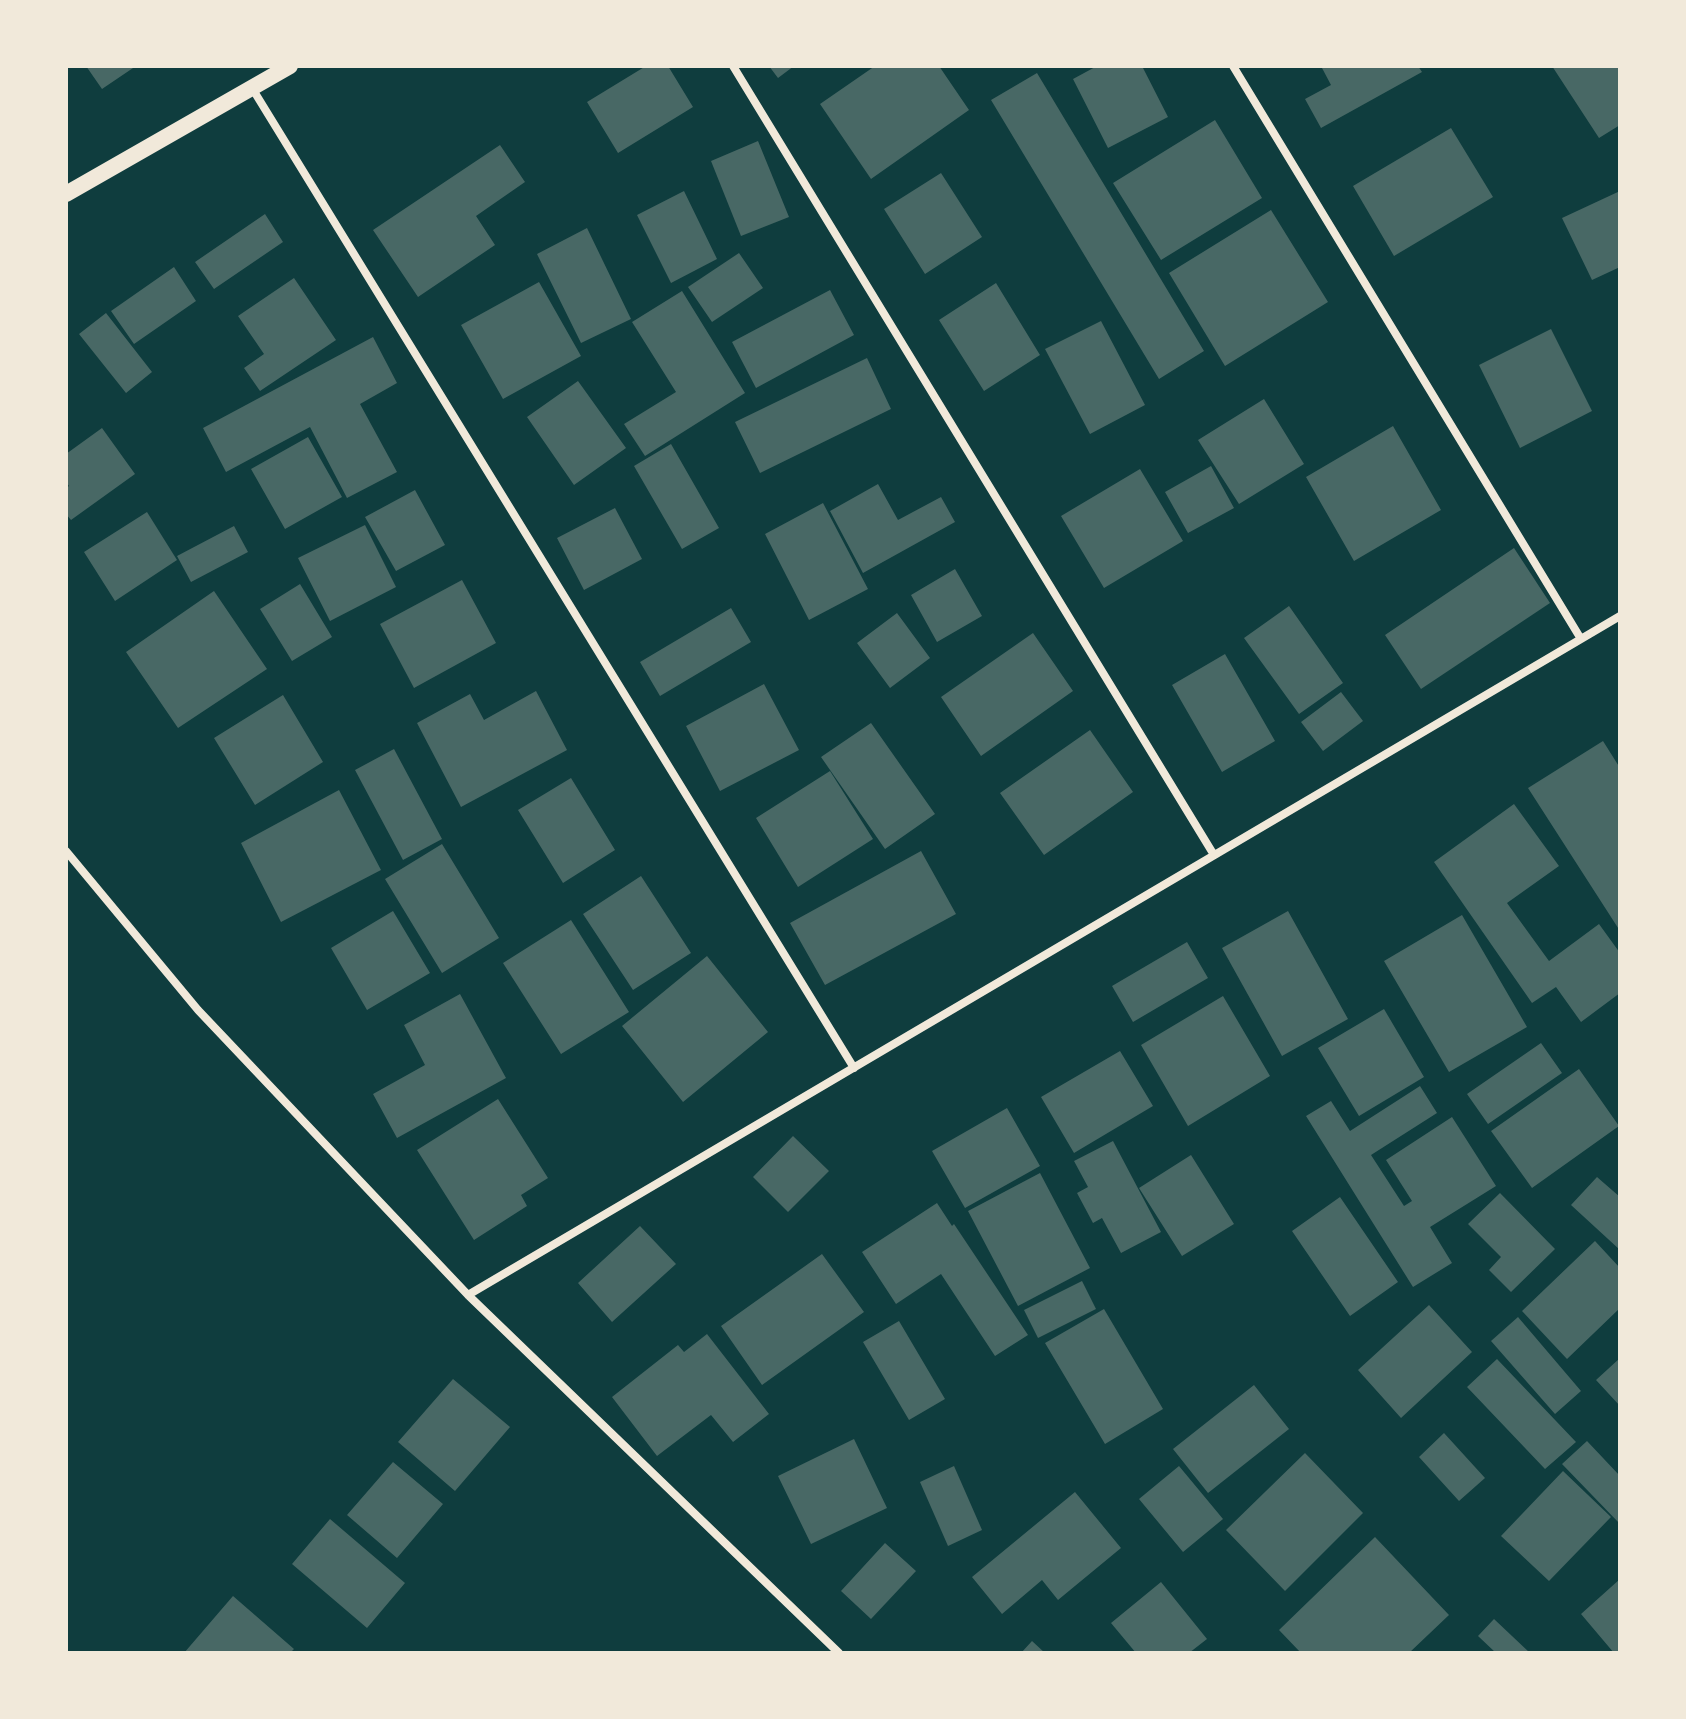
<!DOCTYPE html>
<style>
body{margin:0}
#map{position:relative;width:1686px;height:1719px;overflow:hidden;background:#0f3d3e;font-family:"Work Sans",sans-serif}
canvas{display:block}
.frame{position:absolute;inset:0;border:68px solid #f1e9da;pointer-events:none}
</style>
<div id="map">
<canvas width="1686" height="1719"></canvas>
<div class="frame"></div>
</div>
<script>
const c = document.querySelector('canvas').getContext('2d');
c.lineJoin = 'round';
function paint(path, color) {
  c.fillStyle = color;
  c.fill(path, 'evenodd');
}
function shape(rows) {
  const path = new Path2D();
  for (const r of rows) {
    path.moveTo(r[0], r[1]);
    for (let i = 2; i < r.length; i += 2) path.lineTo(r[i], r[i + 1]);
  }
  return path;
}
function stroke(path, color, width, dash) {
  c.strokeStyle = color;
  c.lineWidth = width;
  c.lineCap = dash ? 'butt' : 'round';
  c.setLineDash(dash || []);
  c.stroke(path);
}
const building = shape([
 [86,66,136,66,102,89],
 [646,66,668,66,693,107,618,153,587,102],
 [769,66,794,66,778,78],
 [875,66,939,66,969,110,871,179,820,104],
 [1097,66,1142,66,1168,117,1108,148,1073,79],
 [1326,66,1418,66,1422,72,1321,128,1305,99,1331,85,1322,68],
 [1552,66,1620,66,1620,125,1599,138],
 [1037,73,1204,351,1159,379,991,100],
 [1215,120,1262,198,1161,260,1113,183],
 [1451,128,1493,197,1394,256,1353,186],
 [758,141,789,217,741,236,711,161],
 [500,145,525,182,476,216,495,245,418,297,373,230],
 [941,173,982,237,925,274,884,209],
 [684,191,717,259,671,283,637,215],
 [1620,191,1620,267,1592,280,1562,218],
 [1271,210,1328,302,1225,366,1169,273],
 [265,214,283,242,214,289,195,262],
 [587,228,631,319,581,343,537,254],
 [739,253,763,288,712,322,688,287],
 [174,267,196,301,134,344,111,311],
 [294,278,336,340,260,391,244,368,264,354,238,316],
 [539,282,581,356,503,399,461,325],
 [996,283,1040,355,984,391,939,320],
 [830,290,854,335,756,388,732,342],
 [682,291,745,393,645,456,624,424,676,392,632,322],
 [106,313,152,372,126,393,79,334],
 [1101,321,1145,405,1090,434,1045,349],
 [1551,329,1592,411,1520,448,1479,365],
 [373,337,397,383,360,404,397,472,347,498,310,427,226,472,203,428],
 [867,358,891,409,760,473,735,422],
 [578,381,626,448,574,485,527,417],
 [1264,399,1304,464,1239,504,1198,440],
 [1393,426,1441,510,1354,561,1306,477],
 [102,428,135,474,71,520,66,514,66,488,69,486,66,482,66,454],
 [308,437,342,497,285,529,251,469],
 [671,444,719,528,682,549,634,466],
 [1211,466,1234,508,1188,533,1165,492],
 [1140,469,1183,541,1104,588,1061,516],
 [878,484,898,520,941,497,955,522,863,573,830,511],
 [415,490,445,545,396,571,365,517],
 [823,503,868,589,809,620,765,534],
 [615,508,642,559,584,590,557,538],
 [147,512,177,560,115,601,84,552],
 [365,525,396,587,330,621,298,558],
 [234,526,248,552,191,582,177,556],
 [1514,548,1550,603,1421,689,1385,635],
 [955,569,982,616,937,642,911,595],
 [462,580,496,643,414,688,380,624],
 [300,584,332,637,292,661,260,609],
 [214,591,267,669,178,728,126,652],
 [1289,606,1343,683,1299,714,1244,638],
 [731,608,751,642,660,696,640,662],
 [897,613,930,658,890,688,857,643],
 [1033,633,1073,691,981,756,941,697],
 [1225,654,1275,741,1222,772,1172,685],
 [764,684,799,750,720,791,686,726],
 [536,691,567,750,461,807,417,723,470,694,484,720],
 [1341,692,1363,721,1323,751,1301,722],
 [283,695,323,762,255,805,214,738],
 [871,723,935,814,885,849,821,757],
 [1090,730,1133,792,1044,855,1000,793],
 [1603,741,1620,768,1620,931,1528,788],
 [394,749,442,839,403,860,355,770],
 [830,771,873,839,798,887,756,818],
 [571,778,615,850,563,883,518,810],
 [339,790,381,870,281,922,241,843],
 [1514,804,1559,866,1507,903,1549,961,1599,924,1620,953,1620,993,1581,1022,1556,987,1532,1003,1434,862],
 [442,844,499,938,442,973,385,879],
 [921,851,956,914,825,985,790,923],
 [641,876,691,953,633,990,583,914],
 [393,911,430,973,367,1010,331,948],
 [1288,911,1348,1019,1282,1056,1222,948],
 [1462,915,1527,1027,1449,1072,1384,961],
 [571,920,629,1012,561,1054,503,963],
 [1187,942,1208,978,1133,1022,1112,986],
 [707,956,768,1032,683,1102,622,1026],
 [460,994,506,1078,397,1138,373,1094,425,1065,404,1025],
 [1223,996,1270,1076,1188,1126,1141,1045],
 [1384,1009,1424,1077,1359,1116,1318,1048],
 [1541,1043,1562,1073,1488,1124,1467,1094],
 [1120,1051,1153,1106,1074,1153,1041,1097],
 [1579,1069,1619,1126,1532,1188,1491,1131],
 [1420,1086,1437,1113,1371,1155,1404,1206,1412,1201,1386,1160,1452,1117,1496,1186,1430,1227,1452,1263,1413,1287,1306,1116,1331,1101,1350,1131],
 [498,1099,548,1178,521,1195,527,1206,474,1240,417,1150],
 [1007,1108,1040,1166,965,1208,932,1151],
 [793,1136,829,1171,788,1212,753,1177],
 [1113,1141,1161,1232,1121,1253,1102,1218,1093,1223,1077,1193,1088,1187,1074,1161],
 [1191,1155,1234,1224,1182,1256,1139,1188],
 [1040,1173,1090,1268,1018,1306,968,1211],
 [1597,1177,1620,1197,1620,1250,1571,1205],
 [1500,1193,1555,1249,1511,1292,1489,1270,1501,1257,1468,1224],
 [1340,1197,1398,1282,1350,1316,1292,1231],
 [937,1203,952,1226,954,1224,1028,1335,995,1356,941,1274,896,1304,862,1252],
 [640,1226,676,1264,612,1322,578,1283],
 [1595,1241,1620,1268,1620,1308,1567,1359,1522,1311],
 [822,1254,864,1312,762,1385,721,1326],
 [1082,1281,1096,1309,1038,1338,1024,1310],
 [1429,1305,1472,1352,1401,1418,1358,1370],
 [1104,1309,1163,1409,1105,1444,1045,1343],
 [1518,1317,1581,1391,1555,1414,1491,1341],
 [899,1321,945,1399,909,1420,863,1342],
 [707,1334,769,1414,733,1442,711,1415,657,1456,612,1397,678,1345,684,1352],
 [1620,1358,1620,1406,1596,1380],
 [1497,1359,1576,1442,1545,1469,1467,1387],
 [453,1379,510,1427,455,1491,398,1442],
 [1254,1385,1289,1429,1208,1493,1173,1449],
 [1444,1433,1485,1478,1459,1501,1419,1457],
 [854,1439,887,1508,811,1544,778,1476],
 [1587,1441,1620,1476,1620,1524,1562,1464],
 [1305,1453,1363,1513,1285,1591,1226,1530],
 [393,1462,443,1504,397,1558,347,1515],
 [954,1466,982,1530,948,1546,920,1482],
 [1179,1466,1223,1519,1183,1552,1139,1499],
 [1563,1471,1611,1517,1549,1581,1501,1536],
 [1075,1492,1121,1548,1058,1600,1042,1580,1002,1614,972,1577],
 [330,1519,405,1583,367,1628,292,1564],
 [1375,1537,1449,1615,1409,1653,1301,1653,1279,1630],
 [885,1543,916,1571,871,1619,841,1591],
 [1620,1579,1620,1653,1614,1653,1581,1614],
 [1161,1582,1207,1639,1189,1653,1136,1653,1111,1623],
 [233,1596,294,1649,290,1653,184,1653],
 [1494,1619,1530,1653,1496,1653,1478,1636],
 [1032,1641,1045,1653,1021,1653]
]);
const minor = shape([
 [733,66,1214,855],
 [1233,66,1581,639],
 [252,88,854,1068],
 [66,851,198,1010,468,1295,839,1653],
 [468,1295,1620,616]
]);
const secondary = shape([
 [66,194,290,66]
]);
paint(building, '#486865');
stroke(minor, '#f1e9da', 8);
stroke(secondary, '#f1e9da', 16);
</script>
